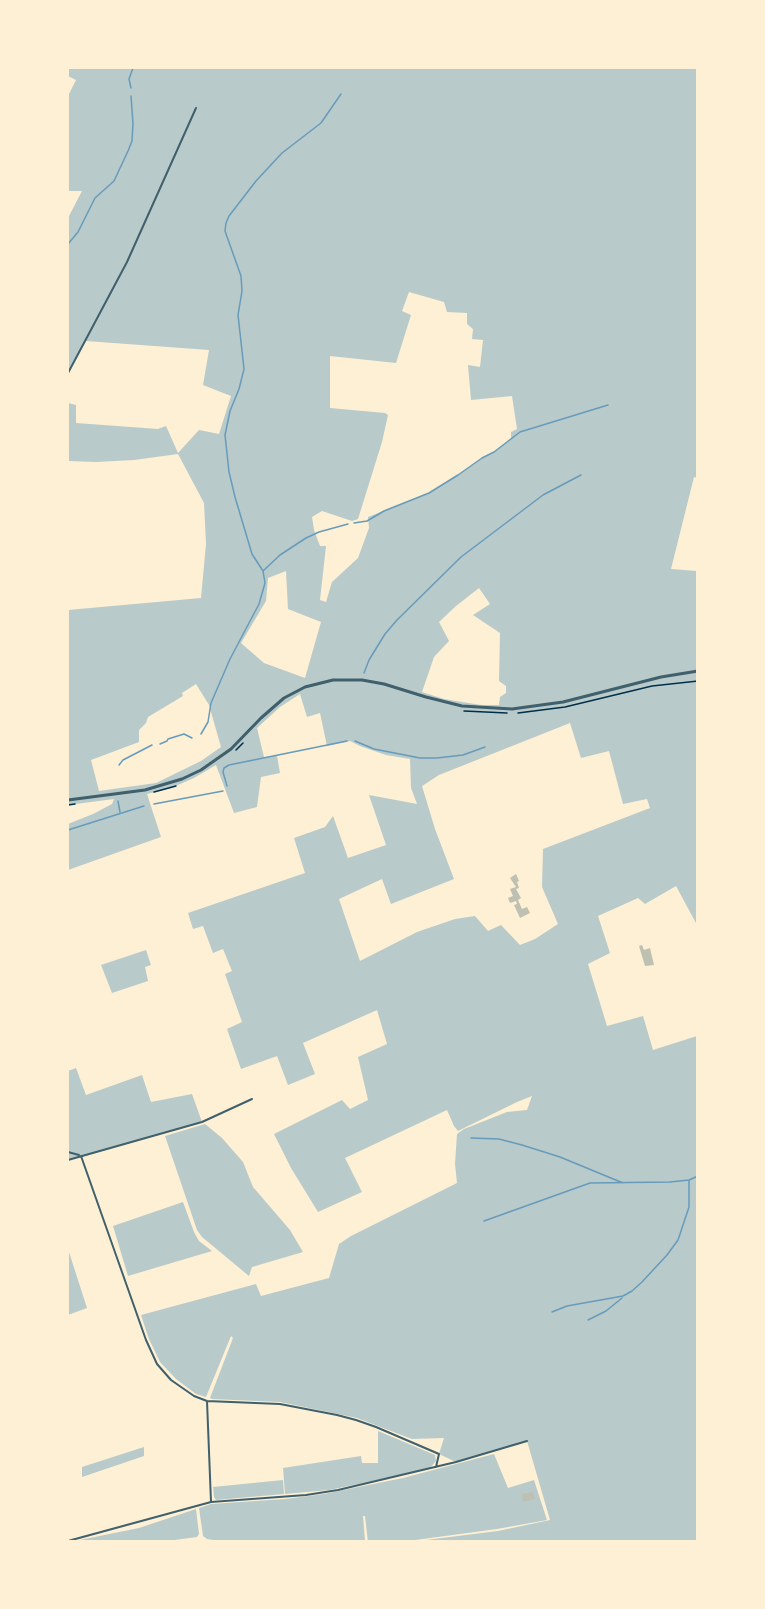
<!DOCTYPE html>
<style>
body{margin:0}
#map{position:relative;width:765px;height:1609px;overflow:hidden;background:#fdf0d5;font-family:"DM Sans",sans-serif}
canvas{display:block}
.frame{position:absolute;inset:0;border:69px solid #fdf0d5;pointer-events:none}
</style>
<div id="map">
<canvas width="765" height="1609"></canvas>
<div class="frame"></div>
</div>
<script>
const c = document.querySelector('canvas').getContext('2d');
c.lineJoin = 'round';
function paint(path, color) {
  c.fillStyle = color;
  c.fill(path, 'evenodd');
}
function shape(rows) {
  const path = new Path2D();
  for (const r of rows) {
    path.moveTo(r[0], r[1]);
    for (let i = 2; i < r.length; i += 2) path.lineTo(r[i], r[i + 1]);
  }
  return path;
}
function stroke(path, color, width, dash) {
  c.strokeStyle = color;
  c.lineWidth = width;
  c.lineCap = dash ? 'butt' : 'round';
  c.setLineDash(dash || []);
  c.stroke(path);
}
const green = shape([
 [68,68,697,68,697,478,694,477,671,569,697,571,697,925,676,886,645,904,638,898,598,916,610,953,588,964,607,1026,643,1016,653,1050,697,1036,697,1541,418,1541,498,1531,550,1520,527,1441,456,1462,439,1454,444,1438,412,1439,357,1418,280,1402,212,1399,210,1398,233,1338,231,1336,206,1397,196,1394,176,1379,160,1362,149,1339,141,1315,256,1284,261,1296,329,1278,339,1244,351,1236,457,1183,455,1164,457,1134,464,1129,507,1112,527,1110,532,1096,517,1102,458,1131,454,1126,447,1110,345,1158,362,1192,318,1212,291,1168,274,1134,342,1100,350,1109,368,1100,358,1057,387,1044,377,1010,303,1043,315,1074,288,1085,277,1056,241,1069,227,1029,242,1022,225,974,232,971,223,949,213,953,203,926,193,929,188,913,305,873,294,838,325,827,333,816,348,858,386,845,369,795,417,804,411,788,410,759,386,755,360,746,350,741,327,746,320,713,307,717,300,694,280,707,257,728,264,757,277,756,280,773,261,777,257,807,234,813,216,765,194,778,171,788,147,794,161,837,68,870,68,824,93,814,112,804,114,799,68,805,68,610,201,598,206,544,204,503,178,454,134,460,96,462,68,461,68,403,76,405,76,423,158,429,166,426,178,453,199,430,219,434,231,396,203,385,209,350,86,341,68,373,68,218,82,191,68,191,68,96,76,80,68,76],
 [409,292,444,302,447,312,467,313,467,324,473,329,472,339,483,340,480,367,468,365,471,400,512,396,517,429,511,432,511,438,494,452,482,458,458,475,429,493,368,517,369,528,358,558,332,582,326,602,320,600,326,546,320,546,314,530,312,517,322,511,352,521,358,519,382,442,388,415,385,413,330,408,330,356,396,363,411,315,402,311],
 [286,571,288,609,321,622,305,678,264,663,241,643,266,601,268,578],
 [479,588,490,604,473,615,500,633,499,681,506,686,506,693,500,697,499,705,481,705,444,699,422,692,434,657,449,641,439,622,456,606],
 [196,684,209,705,221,747,201,761,156,783,99,791,91,760,139,742,139,730,146,723,148,717,183,696,182,693],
 [570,723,581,758,609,751,623,804,647,799,650,808,543,849,542,887,558,924,535,939,520,945,501,925,488,931,475,916,455,919,417,932,360,961,339,899,382,879,391,904,454,879,435,829,422,786,439,775],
 [146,950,151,965,145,967,148,981,112,993,101,965],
 [76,1068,86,1095,142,1075,151,1102,192,1094,202,1122,68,1160,68,1071],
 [205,1124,222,1138,243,1162,253,1187,290,1230,303,1252,252,1267,249,1276,202,1237,197,1230,165,1136],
 [183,1202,194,1232,199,1241,212,1251,128,1276,113,1226],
 [68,1249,87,1308,68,1315],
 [378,1431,435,1455,436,1461,430,1468,378,1480,329,1490,285,1494,283,1468,361,1456,362,1463,378,1463],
 [144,1447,144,1456,82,1477,82,1467],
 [494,1454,508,1488,534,1480,547,1520,497,1529,408,1541,368,1542,365,1516,363,1516,365,1541,226,1542,207,1539,203,1536,199,1508,211,1504,285,1499,324,1494,403,1478],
 [283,1480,284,1494,216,1500,214,1497,213,1487],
 [196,1509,199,1534,197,1537,160,1542,75,1541,139,1528]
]);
const stream = shape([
 [131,88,129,79,133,68],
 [68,244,78,232,95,198,114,181,128,151,132,141,133,124,131,96],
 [354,523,367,521,384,511,429,493,458,475,482,458,494,452,520,432,608,405],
 [263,571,280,555,306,538,319,532,348,524],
 [364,673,369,660,385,634,397,620,461,557,543,495,581,475],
 [201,734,208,722,211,703,230,659,259,604,265,583,263,571,252,554,235,497,229,472,225,435,230,411,239,389,244,369,238,315,242,291,241,276,225,231,226,223,229,216,256,181,282,153,321,123,341,94],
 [355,741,374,749,420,758,437,758,463,755,485,747],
 [160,744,167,741,168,739,184,734,192,738],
 [119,765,123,760,152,745],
 [227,786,223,772,224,768,229,765,347,741],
 [118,801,120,812],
 [154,804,223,791],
 [68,830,144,806],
 [471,1138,499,1139,522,1145,560,1157,623,1183],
 [484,1221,590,1183,670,1182,689,1180,698,1176],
 [552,1312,567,1306,623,1296,632,1291,642,1282,667,1255,678,1240,689,1207,689,1180],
 [588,1320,606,1311,622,1298]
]);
const building = shape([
 [516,874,519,881,517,882,519,888,516,889,521,898,518,900,522,909,527,907,530,913,520,918,514,905,517,904,516,901,510,903,508,898,513,896,510,889,516,887,510,878],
 [642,945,644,950,650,948,654,965,645,966,639,946],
 [533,1492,535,1499,523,1502,522,1494]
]);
const path = shape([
 [464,711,507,713],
 [518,713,565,707,652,686,698,681],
 [236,750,243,743],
 [154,792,176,786],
 [68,805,75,804]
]);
const minor = shape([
 [68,373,127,262,196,108],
 [68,1152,79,1155],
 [81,1156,146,1340,157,1364,171,1380,194,1396,207,1401,280,1404,337,1415,356,1420,376,1427,439,1454,436,1467],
 [68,1160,202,1122,252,1099],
 [207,1401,211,1502],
 [68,1541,211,1502,306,1495,338,1490,456,1462,527,1441]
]);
const tertiary = shape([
 [68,800,145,790,182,779,201,770,231,749,261,718,284,698,305,687,333,680,362,680,384,684,426,697,462,706,512,709,563,702,661,677,698,671]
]);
paint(green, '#b9caca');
stroke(stream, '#669bbc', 1.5);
paint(building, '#bec0b2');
stroke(path, '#003049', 1.5);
stroke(minor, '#3f606c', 2);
stroke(tertiary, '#3f606c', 3);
</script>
